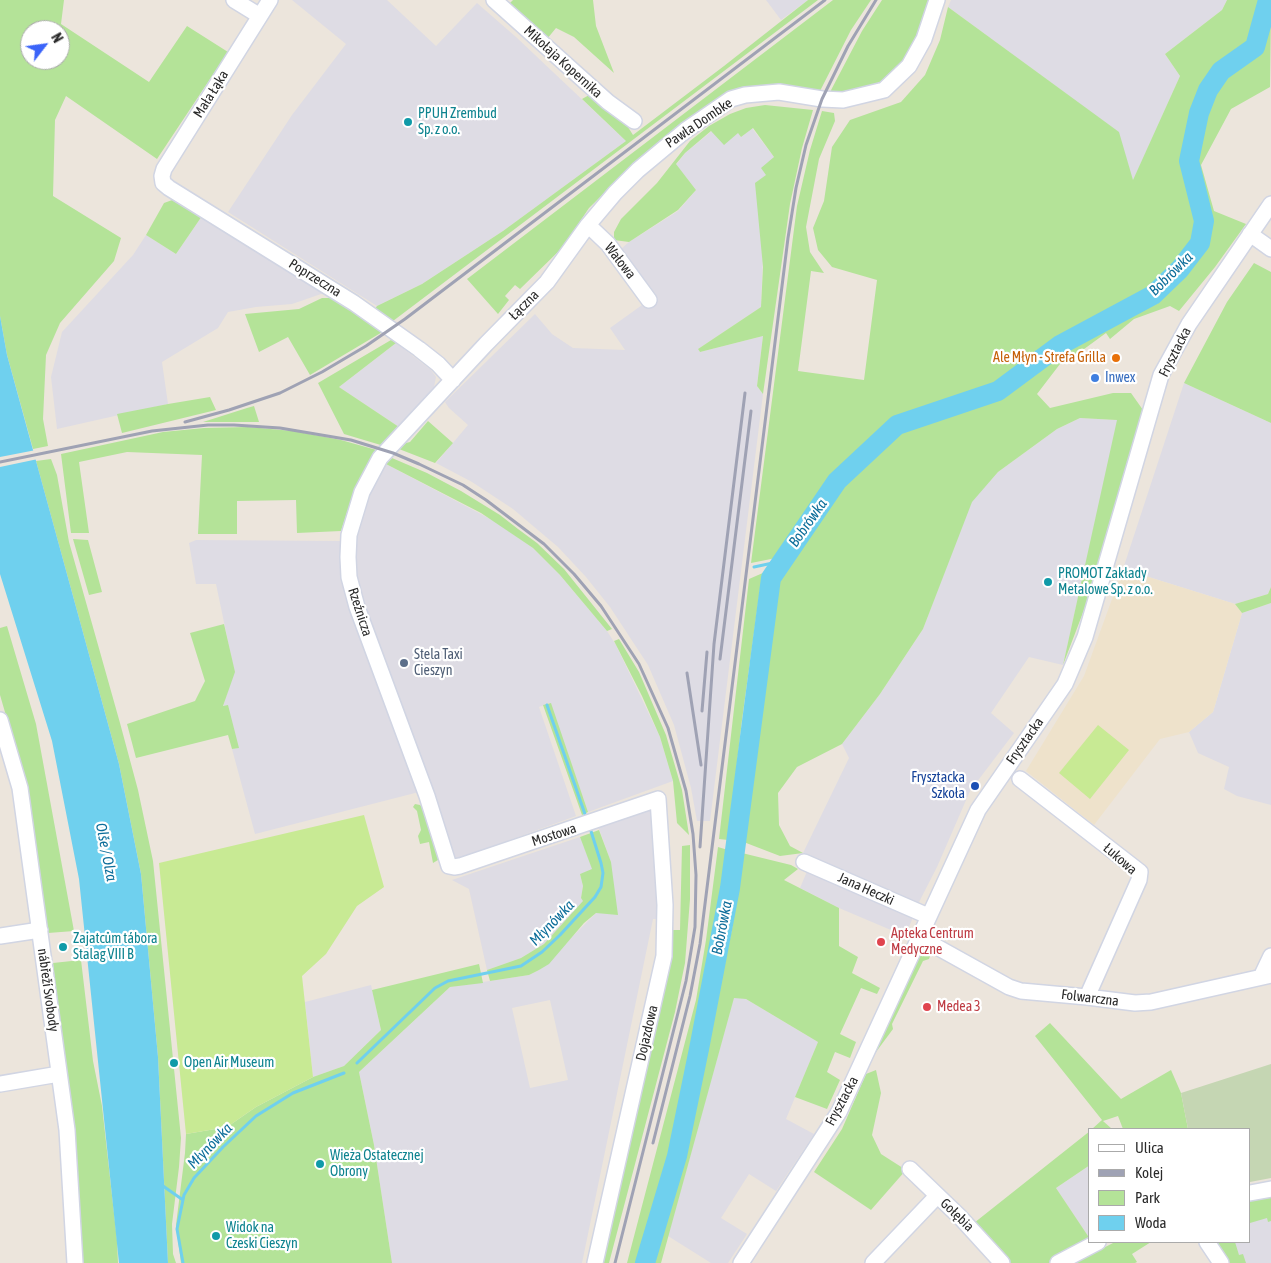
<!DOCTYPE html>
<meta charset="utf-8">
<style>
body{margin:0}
#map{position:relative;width:1271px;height:1263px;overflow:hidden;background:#ece5dc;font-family:"Asap Condensed",sans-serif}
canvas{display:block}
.legend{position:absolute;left:1088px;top:1128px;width:162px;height:115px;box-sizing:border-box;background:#fff;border:1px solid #aaa;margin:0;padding:6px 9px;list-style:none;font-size:15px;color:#2a2a2a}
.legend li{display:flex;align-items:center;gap:10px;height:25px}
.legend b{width:25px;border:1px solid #aaa}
.north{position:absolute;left:20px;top:20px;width:50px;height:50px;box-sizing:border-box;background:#fff;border:1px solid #aaa;border-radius:50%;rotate:60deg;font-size:14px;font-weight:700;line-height:20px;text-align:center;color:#2a2a2a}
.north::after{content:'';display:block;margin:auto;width:18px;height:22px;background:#3b64f9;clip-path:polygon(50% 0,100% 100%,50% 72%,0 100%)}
</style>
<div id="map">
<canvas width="1271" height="1263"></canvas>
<ul class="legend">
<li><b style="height:6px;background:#fff"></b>Ulica</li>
<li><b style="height:6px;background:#9fa2b4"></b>Kolej</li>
<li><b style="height:14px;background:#b4e398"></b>Park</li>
<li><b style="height:14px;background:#6fd0ee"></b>Woda</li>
</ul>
<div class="north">N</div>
</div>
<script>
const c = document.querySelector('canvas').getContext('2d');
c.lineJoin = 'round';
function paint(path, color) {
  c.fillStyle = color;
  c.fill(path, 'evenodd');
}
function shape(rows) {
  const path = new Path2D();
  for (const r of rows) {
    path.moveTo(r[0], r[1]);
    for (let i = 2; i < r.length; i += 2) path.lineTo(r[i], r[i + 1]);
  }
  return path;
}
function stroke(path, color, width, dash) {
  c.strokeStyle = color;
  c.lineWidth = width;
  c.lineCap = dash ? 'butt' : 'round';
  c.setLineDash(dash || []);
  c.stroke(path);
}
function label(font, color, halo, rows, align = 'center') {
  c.font = font + ' "Asap Condensed",sans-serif';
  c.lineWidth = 4.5;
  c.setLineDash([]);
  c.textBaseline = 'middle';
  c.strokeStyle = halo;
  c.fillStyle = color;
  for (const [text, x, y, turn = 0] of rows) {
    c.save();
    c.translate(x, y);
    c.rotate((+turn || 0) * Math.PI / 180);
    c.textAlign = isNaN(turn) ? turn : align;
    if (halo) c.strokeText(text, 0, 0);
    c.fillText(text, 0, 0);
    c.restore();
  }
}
const industrial = shape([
 [292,0,387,0,436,46,477,3,516,37,626,141,503,231,422,284,377,306,228,212,292,115,346,44],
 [766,0,808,0,781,20],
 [951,0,1227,0,1222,10,1165,54,1180,76,1133,181,1118,132,948,7],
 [752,128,774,157,766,175,761,307,698,349,700,352,763,336,757,386,763,394,710,821,697,821,691,788,674,725,648,665,610,607,586,577,558,547,513,509,472,482,436,463,468,425,449,408,445,402,535,314,552,334,573,348,625,350,610,328,656,295,621,249,629,242,678,211,696,190,676,165,685,153,712,131,738,132,741,137],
 [202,216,324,293,292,304,256,307,228,312,218,328,162,362,168,404,57,429,51,377,62,332,133,255,146,235,176,254],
 [396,343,431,370,436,377,434,387,399,427,339,387],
 [1184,383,1271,423,1271,587,1268,594,1235,604,1123,569],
 [1080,418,1118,420,1063,665,1029,657,991,713,1014,733,970,791,937,867,917,906,812,860,803,853,849,758,842,744,880,694,923,629,971,502,998,472,1057,429],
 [386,464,496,522,533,548,560,575,607,631,616,645,660,737,673,781,588,812,550,703,539,707,576,816,457,859,454,858,357,584,356,542,367,497],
 [196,540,340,541,342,580,366,650,419,792,255,834,232,749,238,748,223,707,234,670,216,584,196,584,189,543],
 [1271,603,1271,805,1237,796,1224,789,1229,767,1198,753,1189,732,1213,712,1242,613],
 [648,809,651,811,661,905,660,919,653,919,582,1263,392,1263,374,1145,359,1072,450,987,529,975,539,970,596,913,611,862,598,826],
 [550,1000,568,1080,530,1088,512,1008],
 [580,837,593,870,580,874,583,886,581,898,584,901,544,944,521,958,487,970,469,889,452,880],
 [808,869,914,915,905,936,839,908,800,888],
 [371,985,381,1030,344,1066,313,1077,305,1002],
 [734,997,746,999,818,1042,786,1119,814,1134,776,1191,749,1174,721,1218,747,1234,728,1263,711,1263,668,1236],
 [1090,1165,1090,1239,1056,1188],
 [1271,1213,1271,1263,1240,1263,1232,1242,1250,1242,1250,1219]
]);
const education = shape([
 [1123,569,1235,604,1242,613,1213,712,1189,732,1160,739,1094,825,1026,771,1084,676]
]);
const green = shape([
 [0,0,64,0,61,24,149,82,187,26,228,52,157,159,66,96,55,120,53,196,121,238,114,261,60,323,46,355,43,419,48,446,33,449,7,355,0,316],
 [30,30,60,30,60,60,30,60],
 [513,0,593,0,596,26,614,73,574,37,556,28,547,39,509,4],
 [808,0,818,0,393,321,375,309,377,306,422,284,503,231,626,141,582,99,591,94,626,124,633,135,724,66],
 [833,0,871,0,851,30,820,91,772,85,737,88,705,108,641,157,589,208,562,248,520,289,515,285,505,296,509,300,498,314,467,279],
 [882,0,931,0,909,53,900,67,883,80,860,93,829,94,862,31],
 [1227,0,1262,0,1249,41,1228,59,1205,82,1191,123,1181,168,1195,212,1195,242,1170,272,1145,293,1076,328,993,387,946,402,893,422,829,480,776,558,751,563,797,206,810,150,822,111,834,113,835,121,819,159,806,227,810,252,824,273,811,271,798,371,864,380,877,280,832,267,818,250,813,228,824,201,832,147,850,120,901,102,925,75,940,40,948,7,1119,132,1133,180,1180,76,1165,54,1222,10],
 [1271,9,1270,87,1231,109,1201,165,1214,211,1246,224,1215,267,1179,311,1170,306,1134,319,1110,339,1106,333,1080,352,1060,364,1037,394,1050,408,1113,393,1131,393,1143,410,1100,568,1063,665,1117,420,1080,418,1057,429,998,472,972,502,923,629,880,694,842,744,797,767,778,793,779,825,790,846,803,853,780,856,741,841,775,576,817,517,853,473,888,439,903,428,999,397,1026,382,1064,351,1158,303,1180,278,1202,243,1208,218,1195,156,1204,111,1227,72,1258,56,1258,40],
 [765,105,813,110,802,148,790,204,763,394,757,386,763,336,700,352,698,349,761,307,763,267,755,183,766,175,761,168,774,157,753,128,741,137,738,133,724,145,711,131,685,153,676,164,696,190,678,210,629,242,614,240,614,232,621,219,657,183,690,141,709,126,730,114,746,108],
 [175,199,202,216,176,254,146,235,164,203],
 [1254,263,1271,272,1271,423,1184,383,1227,302],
 [322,298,334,298,384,331,310,375,288,337,259,352,245,314,299,309],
 [391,340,396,343,339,387,399,427,384,446,344,434,318,383],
 [210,397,216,410,122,433,117,414,168,404],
 [254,406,259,422,203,422,247,408],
 [428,421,453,443,435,463,399,449,406,443,410,442],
 [248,427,293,431,341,440,380,451,372,459,354,491,341,531,297,533,296,500,237,501,237,534,198,534,202,455,127,452,79,462,89,533,71,533,61,454,163,432,204,428],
 [392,458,427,473,461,491,500,515,518,529,537,543,564,569,612,629,607,631,560,575,533,548,481,513,386,464],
 [51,459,57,475,69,542,120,723,138,790,153,861,181,1138,179,1167,172,1224,173,1254,176,1263,168,1263,158,1057,141,874,119,764,36,461],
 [73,539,88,540,102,592,89,595],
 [772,569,760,589,742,720,728,840,719,839,749,579],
 [1271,587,1271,603,1242,613,1235,604,1268,594],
 [224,624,235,672,223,706,228,705,239,748,232,749,228,735,136,758,127,724,195,701,205,681,190,633],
 [7,626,36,724,74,931,48,933,32,833,25,781,0,695,0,628],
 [619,639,639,672,666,735,682,790,689,835,677,823,673,781,660,737,642,696,614,641],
 [551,703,588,812,582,815,543,705],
 [415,804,420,805,424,808,438,856,438,860,433,863,429,842,420,844,418,836,421,830,417,811,413,807],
 [599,830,611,862,618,915,596,913,584,923,549,964,539,970,529,975,490,981,487,970,521,958,544,944,583,901,581,898,583,886,580,874,592,869,580,837],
 [690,845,690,899,685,963,675,1012,609,1263,600,1263,671,930,680,930,682,846],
 [718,847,728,850,726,889,702,1021,683,1106,637,1263,627,1263,696,1000,706,940],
 [742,853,791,865,798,869,784,880,839,908,839,946,858,957,852,973,880,988,877,994,861,988,840,1034,856,1042,850,1058,835,1052,827,1072,840,1080,827,1109,795,1097,818,1042,746,999,734,998,661,1263,649,1263,713,1022,732,929],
 [921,949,931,953,929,959,923,961,892,1024,893,1029,876,1052,872,1054],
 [81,960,93,1061,102,1106,117,1240,118,1263,80,1263,67,1085,53,963],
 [479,964,483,983,450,987,359,1072,374,1145,392,1263,181,1263,176,1225,185,1153,186,1134,227,1127,256,1107,313,1077,344,1066,381,1030,372,990],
 [1050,1023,1121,1099,1171,1070,1181,1093,1188,1129,1123,1129,1118,1116,1103,1121,1112,1129,1092,1129,1102,1120,1035,1036],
 [876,1070,881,1093,872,1135,881,1154,906,1170,871,1210,814,1172,842,1129,866,1074],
 [1090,1131,1090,1165,1056,1188,1090,1239,1074,1251,1050,1263,1010,1263,974,1223],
 [1271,1195,1271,1221,1268,1222,1267,1218,1250,1223,1250,1199],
 [1115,1242,1151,1242,1132,1254,1137,1262,1135,1263,1074,1263],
 [1211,1242,1235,1242,1239,1255,1243,1254,1246,1263,1225,1263]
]);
const cemetery = shape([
 [1271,1064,1271,1178,1250,1182,1250,1129,1188,1129,1181,1093]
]);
const pitch = shape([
 [1098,725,1129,750,1090,799,1059,773],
 [364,815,384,887,357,906,326,954,302,976,313,1077,256,1107,227,1127,186,1134,159,863]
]);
const water = shape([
 [0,316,7,355,119,764,141,874,158,1057,168,1263,119,1263,79,879,52,741,0,574]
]);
const pier = shape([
 [36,450,38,459,0,467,0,457]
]);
const stream = shape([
 [754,567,782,561],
 [547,705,587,820],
 [357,1063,435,988,448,981,521,966,542,952,560,935,595,897,601,887,603,873,601,863,590,828],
 [163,1186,183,1200],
 [183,1263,177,1229,184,1195,194,1178,223,1147,256,1116,293,1093,344,1073]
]);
const river = shape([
 [645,1263,677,1156,699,1049,730,888,771,578,837,481,897,425,998,391,1060,345,1153,295,1180,269,1200,243,1204,221,1189,161,1199,113,1208,90,1221,71,1255,47,1268,0]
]);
const minor = shape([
 [234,0,260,16],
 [270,0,164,169,162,176,163,183,169,188,354,303,419,349,438,364,453,380],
 [494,0,608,102,634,121],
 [588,225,608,244,649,300],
 [1250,234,1271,249],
 [0,720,20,788,67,1130,75,1263],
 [1020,779,1140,872,1139,880,1087,997],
 [804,862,928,916],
 [0,936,40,930],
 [919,937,1009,987,1021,991,1087,997,1135,1003,1151,1002,1271,975],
 [1262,975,1271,956],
 [0,1084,59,1074],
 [910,1169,960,1217,1002,1263],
 [1250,1193,1271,1189],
 [1207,1242,1221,1263],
 [595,1263,664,956,665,905,658,799,460,866,454,867,449,866,427,796,357,607,349,577,348,557,349,535,362,492,380,458,486,344,547,282,588,225,615,193,638,170,686,130,731,99,745,95,779,92,822,99,843,100,884,90,909,66,924,39,937,0],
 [741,1263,839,1112,978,810,1065,684,1085,637,1161,375,1189,324,1271,204],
 [873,1263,937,1196],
 [1058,1263,1098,1242]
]);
const rail = shape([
 [185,422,229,410,280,393,322,372,366,346,405,319,825,0],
 [0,462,152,431,208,425,234,425,280,428,351,440,393,453,419,464,463,485,486,500,544,544,574,574,601,606,639,664,668,728,686,791,693,834,696,875,695,927,686,981,615,1263],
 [720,659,751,411],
 [687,673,701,765],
 [702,711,707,652],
 [700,847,714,644,745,393],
 [653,1143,690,996,700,944,788,238,796,188,806,145,822,99,848,46,876,0]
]);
const markers = [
 [408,122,5,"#0f9aa8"],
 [1116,358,5,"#e8710a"],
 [1095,378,5,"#3f7fe0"],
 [1048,582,5,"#0f9aa8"],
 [404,663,5,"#5c6f8a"],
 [975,786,5,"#1a4fb4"],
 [881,942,5,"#e0444e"],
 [63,947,5,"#0f9aa8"],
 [927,1007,5,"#e0444e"],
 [174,1063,5,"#0f9aa8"],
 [320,1164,5,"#0f9aa8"],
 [216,1236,5,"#0f9aa8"]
];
const streetNames = [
 ["Mikołaja Kopernika",563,62,42],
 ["Mała Łąka",211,94,-58],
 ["Pawła Dombke",699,123,-34],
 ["Wałowa",620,261,52],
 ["Poprzeczna",315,278,32],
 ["Łączna",524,305,-45],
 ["Frysztacka",1175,352,-63],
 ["Rzeźnicza",360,612,72],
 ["Frysztacka",1025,741,-55],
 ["Mostowa",554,835,-18],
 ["Łukowa",1120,859,41],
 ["Jana Heczki",866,889,24],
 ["nábřeží Svobody",48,990,82],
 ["Folwarczna",1090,998,7],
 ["Dojazdowa",647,1033,-77],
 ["Frysztacka",842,1101,-62],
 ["Gołębia",957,1215,44]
];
const cultureNames = [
 ["PPUH Zrembud",418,114],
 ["Sp. z o.o.",418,130],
 ["PROMOT Zakłady",1058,574],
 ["Metalowe Sp. z o.o.",1058,590],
 ["Zajatcům tábora",73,939],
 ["Stalag VIII B",73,955],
 ["Open Air Museum",184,1063],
 ["Wieża Ostatecznej",330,1156],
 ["Obrony",330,1172],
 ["Widok na",226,1228],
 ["Czeski Cieszyn",226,1244]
];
const foodNames = [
 ["Ale Młyn - Strefa Grilla",1106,358]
];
const shopNames = [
 ["Inwex",1105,378]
];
const serviceNames = [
 ["Stela Taxi",414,655],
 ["Cieszyn",414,671]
];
const transitNames = [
 ["Frysztacka",965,778],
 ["Szkoła",965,794]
];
const healthNames = [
 ["Apteka Centrum",891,934],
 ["Medyczne",891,950],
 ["Medea 3",937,1007]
];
const waterNames = [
 ["Bobrówka",1171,274,-45],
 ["Bobrówka",808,523,-55],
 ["Olše / Olza",106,852,79],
 ["Młynówka",552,923,-46],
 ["Bobrówka",722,928,-79],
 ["Młynówka",210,1146,-46]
];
paint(industrial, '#dedce4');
paint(education, '#eee2cb');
paint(green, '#b4e398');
paint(cemetery, '#c5d6b3');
paint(pitch, '#c8ea94');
paint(water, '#6fd0ee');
paint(pier, '#ece5dc');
stroke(stream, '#6fd0ee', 3);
stroke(river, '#6fd0ee', 20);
stroke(minor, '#d1d5e3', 18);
stroke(minor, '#fff', 15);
stroke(rail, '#9fa2b4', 3);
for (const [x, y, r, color] of markers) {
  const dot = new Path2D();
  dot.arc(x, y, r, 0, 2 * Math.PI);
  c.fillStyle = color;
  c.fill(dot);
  stroke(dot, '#fff', 2);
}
label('14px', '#2a2a2a', '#fff', streetNames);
label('14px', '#0d838f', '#fff', cultureNames, 'left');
label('14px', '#c56008', '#fff', foodNames, 'right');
label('14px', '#366cbe', '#fff', shopNames, 'left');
label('14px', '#4e5e75', '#fff', serviceNames, 'left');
label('14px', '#164399', '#fff', transitNames, 'right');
label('14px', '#be3a42', '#fff', healthNames, 'left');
label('italic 15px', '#0d6e9a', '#fff', waterNames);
</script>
